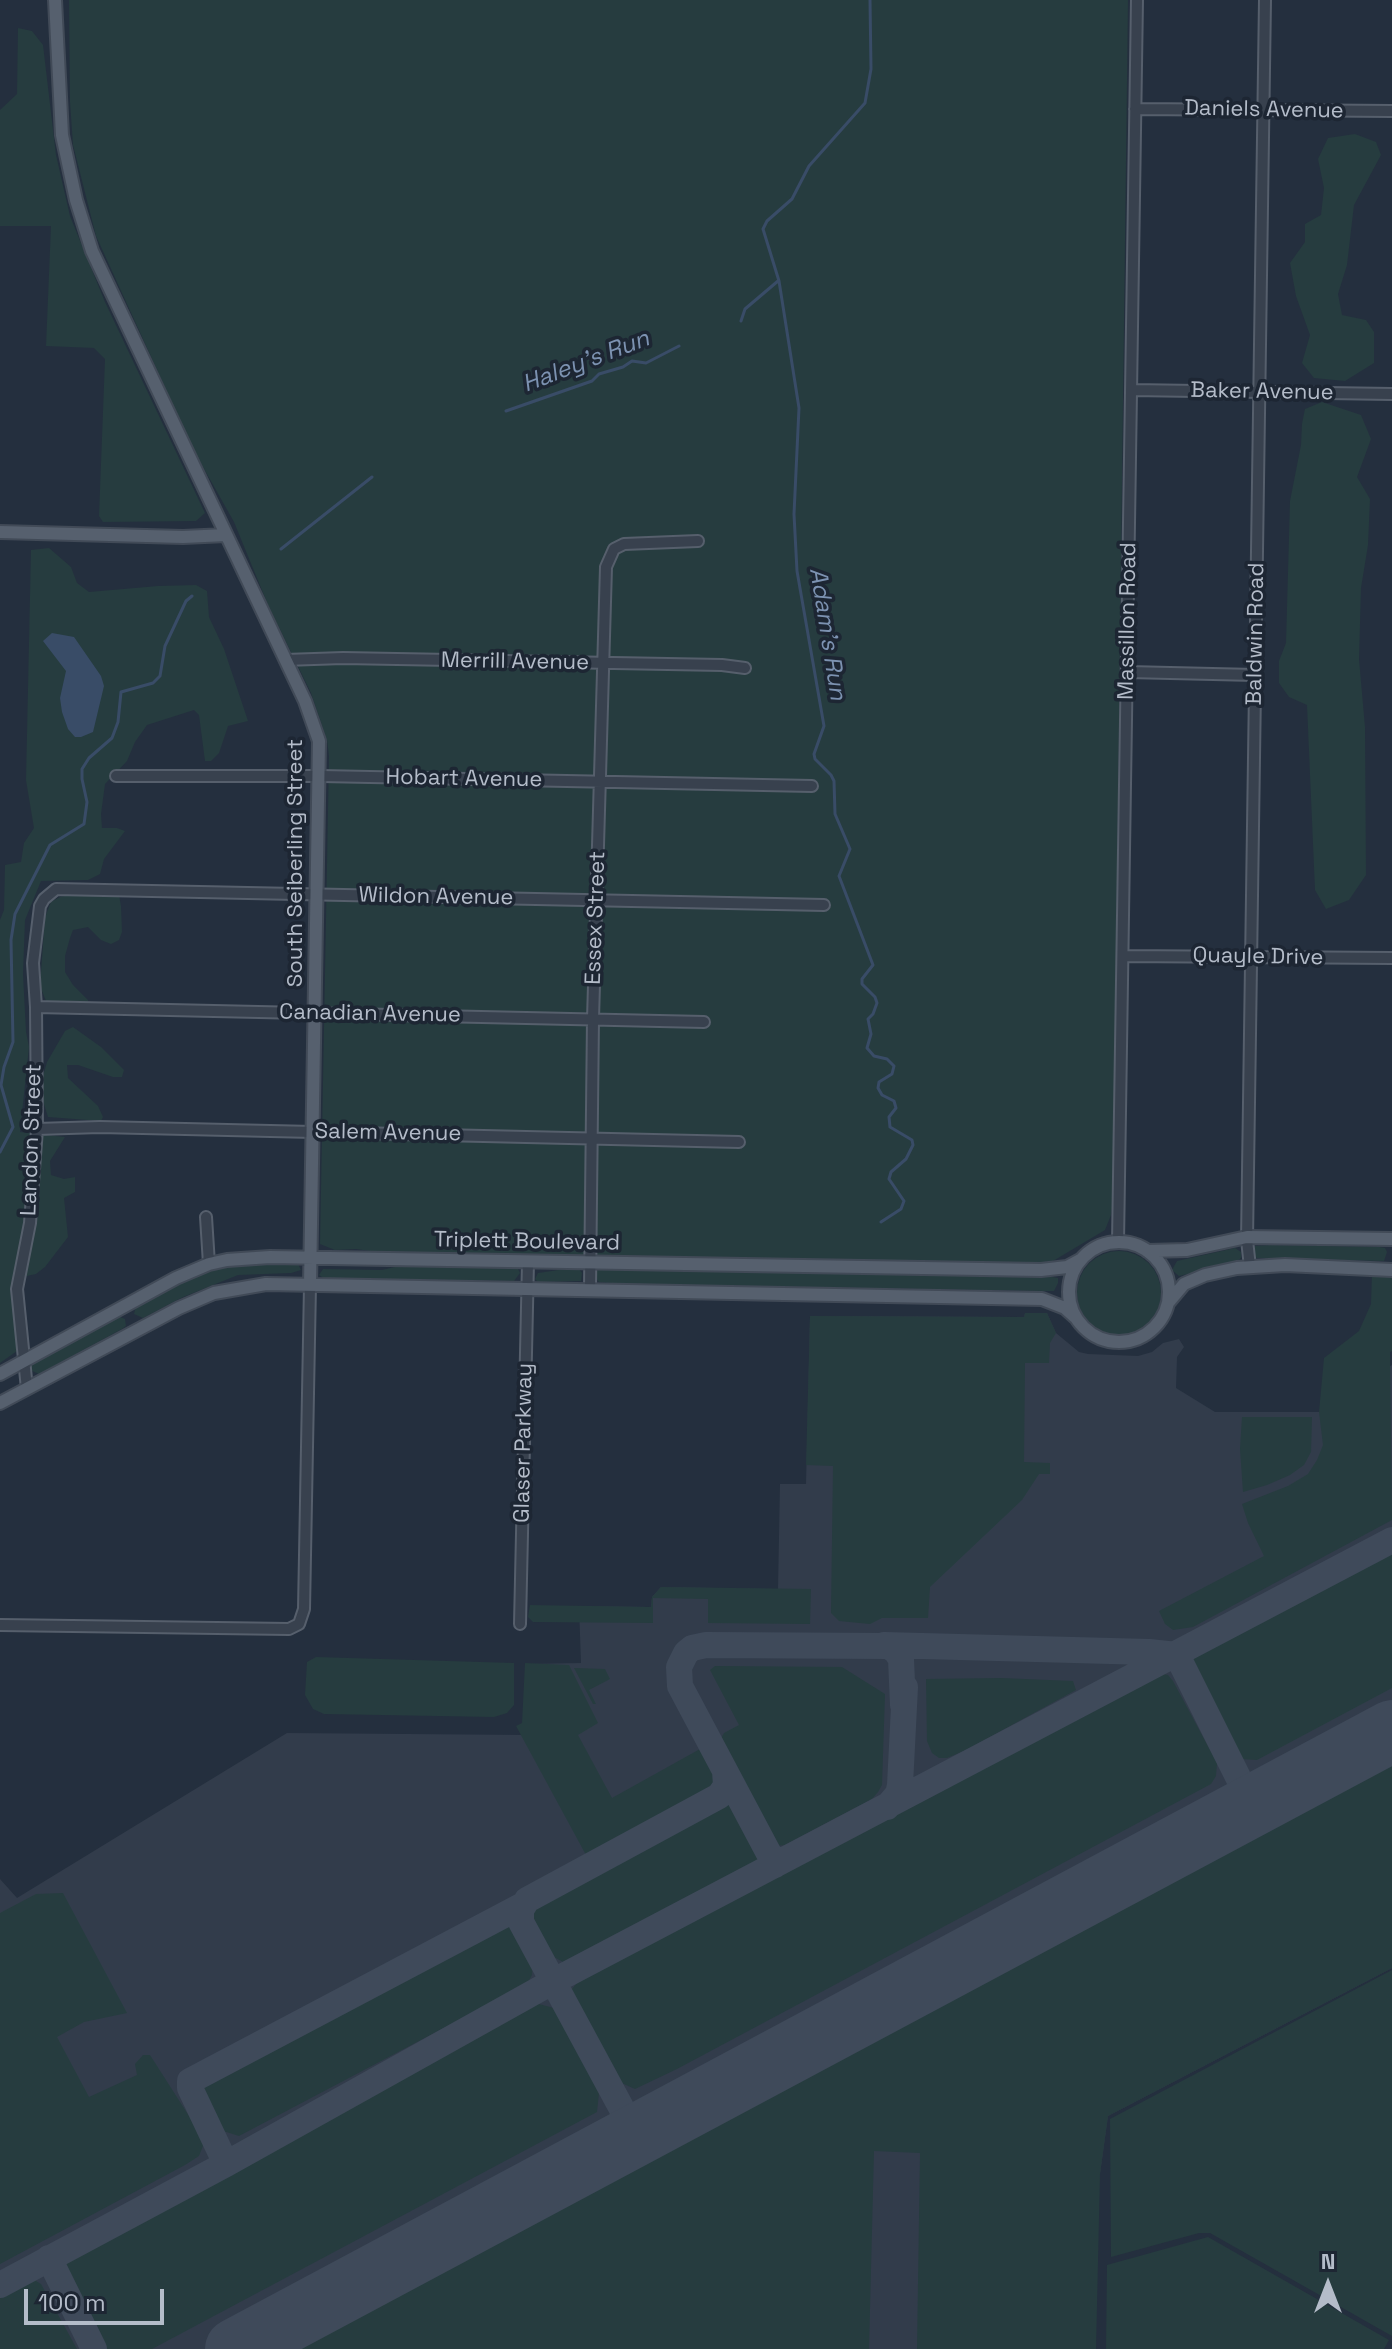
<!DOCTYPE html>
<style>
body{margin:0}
#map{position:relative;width:1392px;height:2349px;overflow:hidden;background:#242f3e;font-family:"Space Grotesk",sans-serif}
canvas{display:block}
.north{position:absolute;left:1288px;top:2245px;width:80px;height:80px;-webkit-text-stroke:6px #1d2633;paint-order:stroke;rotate:0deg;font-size:22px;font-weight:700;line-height:32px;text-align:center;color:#b4bcc9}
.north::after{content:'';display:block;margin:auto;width:28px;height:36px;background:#b4bcc9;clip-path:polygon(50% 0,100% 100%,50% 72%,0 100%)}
.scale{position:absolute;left:24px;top:2289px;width:140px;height:36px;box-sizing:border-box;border:4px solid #b4bcc9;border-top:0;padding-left:10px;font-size:24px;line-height:28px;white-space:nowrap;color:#b4bcc9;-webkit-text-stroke:6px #1d2633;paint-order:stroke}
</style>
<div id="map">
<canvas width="1392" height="2349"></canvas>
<div class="north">N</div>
<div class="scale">100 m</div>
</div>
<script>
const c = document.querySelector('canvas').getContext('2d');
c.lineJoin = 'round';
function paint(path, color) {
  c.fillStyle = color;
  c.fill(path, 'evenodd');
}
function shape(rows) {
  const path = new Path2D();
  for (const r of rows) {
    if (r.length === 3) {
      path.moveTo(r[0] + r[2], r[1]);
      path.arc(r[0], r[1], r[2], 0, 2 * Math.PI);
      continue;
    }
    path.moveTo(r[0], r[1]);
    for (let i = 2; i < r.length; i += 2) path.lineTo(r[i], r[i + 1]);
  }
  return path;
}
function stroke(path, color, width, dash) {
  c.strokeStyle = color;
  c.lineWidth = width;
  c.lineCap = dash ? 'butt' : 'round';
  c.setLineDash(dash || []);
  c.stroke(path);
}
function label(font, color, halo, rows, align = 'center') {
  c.font = font + ' "Space Grotesk",sans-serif';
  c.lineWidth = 7;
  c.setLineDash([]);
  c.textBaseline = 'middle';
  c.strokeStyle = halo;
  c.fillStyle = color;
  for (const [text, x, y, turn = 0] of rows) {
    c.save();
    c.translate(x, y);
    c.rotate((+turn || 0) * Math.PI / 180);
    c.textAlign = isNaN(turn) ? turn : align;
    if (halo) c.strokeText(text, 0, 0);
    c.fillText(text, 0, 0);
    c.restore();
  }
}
const airport = shape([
 [1025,1313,1047,1313,1056,1333,1079,1352,1088,1354,1138,1356,1152,1352,1163,1343,1179,1339,1184,1347,1177,1357,1176,1388,1215,1412,1319,1412,1392,1365,1392,1968,1108,2116,1100,2174,1029,2349,0,2349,0,1879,17,1898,287,1733,527,1735,529,1664,581,1663,579,1606,651,1607,652,1597,661,1587,778,1589,780,1484,806,1484,810,1316,1024,1317]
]);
const green = shape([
 [69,0,1128,0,1113,1203,1111,1215,1105,1230,1048,1264,390,1254,356,1249,335,1250,320,1244,329,756,327,740,311,693,268,605,234,522,194,451,96,236,73,145,70,102],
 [18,28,32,31,43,45,56,155,70,216,105,302,205,513,196,521,103,522,99,516,105,359,94,348,46,346,51,226,0,226,0,110,17,94],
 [1355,134,1376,142,1381,155,1354,205,1347,265,1338,294,1342,315,1366,320,1374,332,1374,363,1345,381,1314,378,1302,363,1310,335,1296,296,1290,263,1305,242,1305,224,1321,215,1324,188,1318,159,1328,138],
 [1322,402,1361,415,1371,439,1357,477,1370,499,1368,545,1361,588,1359,659,1365,727,1366,875,1349,900,1326,909,1315,890,1307,705,1289,697,1279,683,1279,661,1286,643,1290,501,1301,445,1302,424,1305,409],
 [49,548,71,567,77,583,89,592,158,586,196,585,207,591,209,617,224,649,248,721,228,726,219,753,211,761,205,761,199,715,194,710,147,725,135,742,127,761,105,784,101,814,102,828,117,828,125,831,104,859,100,874,88,880,41,881,25,920,23,974,26,1032,29,1047,20,1132,65,1137,50,1161,51,1175,64,1179,75,1177,75,1192,64,1198,68,1237,45,1267,36,1274,13,1279,17,1351,0,1363,0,920,4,910,5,865,21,862,24,843,34,828,26,780,31,550],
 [74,894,119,895,121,906,122,932,119,940,111,944,101,940,88,927,73,930,70,938,65,956,65,972,73,985,88,1000,88,1005,58,1004,46,1001,40,986,45,917,51,902,60,897],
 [73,1027,101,1047,124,1070,122,1077,113,1077,78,1065,67,1065,68,1078,98,1106,103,1117,101,1121,48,1117,43,1101,43,1076,47,1062,65,1031],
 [1271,1245,1379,1247,1385,1248,1387,1252,1384,1261,1257,1258,1253,1256,1255,1246],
 [1235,1248,1241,1252,1241,1258,1235,1263,1179,1276,1172,1270,1177,1261],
 [1119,1293,42],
 [259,1263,298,1264,301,1270,291,1273,238,1275,183,1297,143,1318,134,1314,136,1306,187,1278,229,1265],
 [403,1265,509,1267,518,1269,520,1273,514,1281,323,1278,319,1275,323,1269,382,1270],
 [572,1268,579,1269,582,1273,581,1281,538,1282,535,1279,538,1273],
 [600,1269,1052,1277,1058,1278,1058,1283,1054,1291,1042,1291,624,1284,599,1282,595,1277,595,1272],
 [1372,1274,1392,1274,1392,1351,1390,1352,1392,1520,1193,1627,1173,1630,1165,1624,1159,1611,1264,1556,1248,1523,1242,1504,1288,1486,1308,1474,1317,1460,1323,1445,1319,1412,1324,1358,1359,1331,1371,1304],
 [1025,1313,1047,1313,1056,1333,1050,1343,1049,1363,1025,1363,1024,1462,1050,1463,1050,1474,1039,1474,1022,1500,930,1587,928,1618,882,1618,870,1624,839,1621,831,1613,833,1466,806,1465,810,1316,1024,1317],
 [118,1316,125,1319,126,1326,122,1329,39,1374,30,1370,30,1363],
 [1242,1417,1312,1417,1311,1452,1304,1465,1290,1475,1267,1485,1243,1492,1240,1449],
 [1392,1547,1392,1688,1257,1760,1240,1759,1232,1751,1193,1674,1191,1664,1195,1653],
 [661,1587,811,1589,810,1624,708,1623,708,1599,653,1598,653,1623,533,1622,528,1617,530,1605,651,1607,652,1597],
 [316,1657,514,1663,514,1705,507,1713,494,1717,324,1714,313,1709,305,1695,307,1662],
 [525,1663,569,1665,598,1723,578,1735,612,1798,700,1749,705,1751,720,1779,718,1789,596,1855,586,1855,516,1726,522,1723],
 [715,1666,842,1667,885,1694,882,1785,878,1792,872,1799,785,1845,777,1846,772,1844,721,1747,719,1742,724,1733,739,1725,710,1670],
 [574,1668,605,1669,610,1679,589,1690,596,1704,593,1704],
 [1153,1672,1168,1675,1173,1681,1217,1763,1216,1776,1211,1784,677,2069,635,2089,617,2081,572,1995,572,1989,584,1974],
 [1001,1678,1073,1681,1076,1690,966,1750,947,1758,939,1758,932,1753,927,1741,926,1679],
 [1392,1763,1392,1968,1108,2116,1100,2174,1096,2349,917,2349,920,2153,874,2151,869,2349,291,2349],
 [726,1802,733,1803,759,1851,760,1857,754,1862,572,1960,563,1962,552,1956,529,1917,528,1908,532,1902],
 [63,1893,127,2013,84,2022,57,2037,89,2097,137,2075,135,2064,143,2055,150,2055,205,2141,199,2156,185,2165,0,2264,0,1913,36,1894],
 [507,1919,512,1922,533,1962,532,1975,527,1984,239,2136,217,2129,198,2095,201,2083,212,2073],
 [1392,1970,1392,2336,1210,2233,1199,2233,1111,2257,1110,2119],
 [535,2003,554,2008,599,2093,597,2112,152,2349,103,2349,62,2272,62,2262,70,2250],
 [1208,2237,1389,2340,1384,2349,1106,2349,1107,2265],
 [28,2276,41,2284,77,2349,0,2349,0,2287,20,2277]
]);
const water = shape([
 [52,633,74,637,101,676,104,686,93,732,81,737,75,737,68,729,62,712,60,698,66,671,43,641]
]);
const stream = shape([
 [870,0,871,69,865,103,809,166,792,199,767,221,763,229,779,281,799,408,794,514,797,571,824,726,814,754,815,759,831,775,834,781,835,814,850,849,839,876,873,965,862,979,862,984,875,997,877,1003,873,1014,868,1019,871,1034,867,1048,874,1056,887,1059,894,1066,892,1074,879,1082,878,1088,882,1095,894,1101,896,1108,889,1117,890,1127,912,1140,913,1145,906,1159,891,1172,889,1179,904,1201,901,1209,881,1222],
 [741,321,745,309,778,281],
 [506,411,592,381,599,374,623,367,632,361,646,363,679,346],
 [281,549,372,477],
 [0,1152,13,1127,1,1085,4,1067,13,1042,11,940,15,914,50,845,84,824,87,802,82,779,82,769,89,758,112,738,118,722,121,692,153,683,160,676,165,646,186,601,192,596]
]);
const taxiway = shape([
 [884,1645,1149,1652,1177,1655,1252,1805],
 [887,1807,898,1794,900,1785,905,1687],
 [775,1865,680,1686,679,1667,686,1653,692,1648,706,1645,888,1646,896,1651,901,1659,903,1705],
 [636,2135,521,1922,521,1910,527,1900,719,1796,726,1786,725,1771],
 [226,2164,190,2088,190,2081,523,1905],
 [49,2258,94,2349],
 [0,2285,226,2164,554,1981,1392,1540]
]);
const runway = shape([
 [236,2349,1392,1731]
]);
const minor = shape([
 [1135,109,1392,111],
 [1132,390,1392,394],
 [285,660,343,658,722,665,745,668],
 [1128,672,1255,675],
 [116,776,321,776,812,786],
 [1123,956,1392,958],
 [36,1007,704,1022],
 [37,1129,100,1127,739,1142],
 [206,1217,209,1264],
 [1118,1242,1137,0],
 [1250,1267,1247,1240,1265,0],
 [590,1289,593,1019,606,567,614,549,624,544,698,541],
 [27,1389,17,1289,30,1223,37,1129,36,1007,33,963,40,906,44,899,56,889,824,905],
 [520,1624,528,1262],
 [0,1625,289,1629,299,1624,304,1609,310,1285]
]);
const major = shape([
 [55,0,62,135,76,200,92,251,305,701,319,741,310,1285],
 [0,532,183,537,226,535],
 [1119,1292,50],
 [1147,1251,1187,1250,1247,1237,1392,1239],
 [1168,1303,1184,1284,1205,1275,1237,1268,1285,1265,1392,1270],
 [0,1374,176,1278,209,1264,227,1260,270,1257,1041,1270,1067,1267,1080,1260],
 [0,1403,179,1308,214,1293,266,1284,1042,1299,1065,1308,1075,1317]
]);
const streetNames = [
 ["Daniels Avenue",1264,110,1],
 ["Baker Avenue",1262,392,1],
 ["Massillon Road",1128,621,-89],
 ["Baldwin Road",1256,634,-89],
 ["Merrill Avenue",515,662,1],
 ["Hobart Avenue",464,779,1],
 ["South Seiberling Street",296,863,-90],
 ["Wildon Avenue",436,897,1],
 ["Essex Street",596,918,-88],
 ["Quayle Drive",1258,957,1],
 ["Canadian Avenue",370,1014,1],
 ["Salem Avenue",388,1133,1],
 ["Landon Street",32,1140,-88],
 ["Triplett Boulevard",527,1242,1],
 ["Glaser Parkway",524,1443,-89]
];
const waterNames = [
 ["Haley's Run",586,362,-21],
 ["Adam's Run",827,634,81]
];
paint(airport, '#323c4b');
paint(green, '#263c3f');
paint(water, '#394c67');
stroke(stream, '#394c67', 3);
stroke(taxiway, '#3f4a5a', 26);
stroke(runway, '#3f4a5a', 62);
stroke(minor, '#565f6c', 14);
stroke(major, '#414a57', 16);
stroke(minor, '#38414e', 10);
stroke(major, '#56606e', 12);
label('22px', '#b4bcc9', '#1d2633', streetNames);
label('italic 24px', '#7c92b1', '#1d2633', waterNames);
</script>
